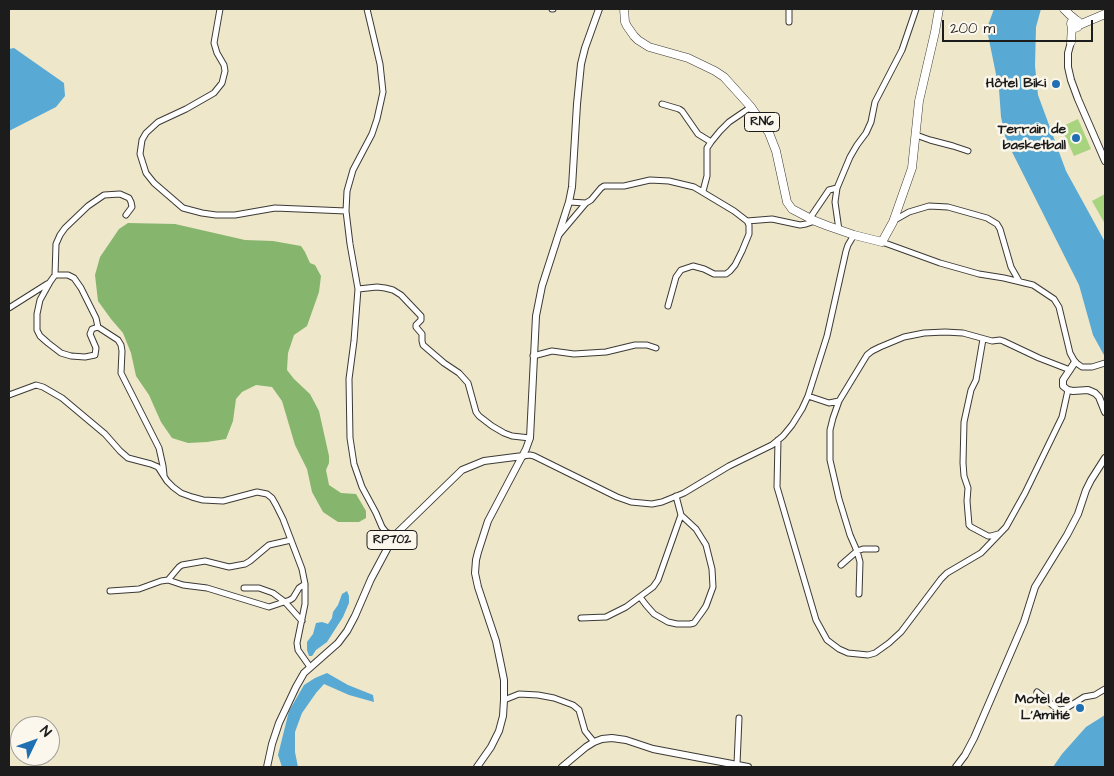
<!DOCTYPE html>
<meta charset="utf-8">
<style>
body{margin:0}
#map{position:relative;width:1114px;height:776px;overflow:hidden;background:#eee7ca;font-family:"Architects Daughter",sans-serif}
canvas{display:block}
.frame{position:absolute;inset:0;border:10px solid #1c1c1c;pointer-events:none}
.north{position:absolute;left:10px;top:716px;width:50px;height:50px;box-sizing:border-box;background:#fbf7ec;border:1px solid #a29f99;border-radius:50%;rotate:48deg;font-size:14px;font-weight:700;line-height:20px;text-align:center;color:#1c1c1c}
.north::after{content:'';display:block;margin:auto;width:18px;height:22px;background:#1f6fb2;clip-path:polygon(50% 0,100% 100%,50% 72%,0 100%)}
.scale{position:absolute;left:942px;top:20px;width:151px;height:22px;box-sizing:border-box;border:2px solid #1c1c1c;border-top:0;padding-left:6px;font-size:15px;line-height:18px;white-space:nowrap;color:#1c1c1c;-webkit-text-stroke:4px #fbf7ec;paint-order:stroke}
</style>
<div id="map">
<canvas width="1114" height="776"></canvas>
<div class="frame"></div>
<div class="north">N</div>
<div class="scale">200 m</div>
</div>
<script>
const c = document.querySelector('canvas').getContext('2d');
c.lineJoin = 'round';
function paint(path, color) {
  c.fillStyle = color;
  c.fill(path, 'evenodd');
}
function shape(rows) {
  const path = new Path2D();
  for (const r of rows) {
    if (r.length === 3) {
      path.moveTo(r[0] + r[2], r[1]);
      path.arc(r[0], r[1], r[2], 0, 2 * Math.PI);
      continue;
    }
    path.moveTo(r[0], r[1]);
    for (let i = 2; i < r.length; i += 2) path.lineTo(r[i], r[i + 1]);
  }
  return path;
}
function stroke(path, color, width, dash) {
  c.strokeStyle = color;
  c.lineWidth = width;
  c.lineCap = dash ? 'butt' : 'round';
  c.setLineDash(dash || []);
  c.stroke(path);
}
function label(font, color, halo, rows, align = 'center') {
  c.font = font + ' "Architects Daughter",sans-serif';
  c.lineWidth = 5;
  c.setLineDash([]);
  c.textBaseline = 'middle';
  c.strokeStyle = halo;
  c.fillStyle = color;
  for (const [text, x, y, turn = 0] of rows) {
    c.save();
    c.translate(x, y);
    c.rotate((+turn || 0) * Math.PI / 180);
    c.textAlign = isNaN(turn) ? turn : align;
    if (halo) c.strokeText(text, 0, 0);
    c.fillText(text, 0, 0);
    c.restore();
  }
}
const green = shape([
 [1078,119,1091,149,1074,156,1061,127],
 [1105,194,1105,224,1092,201]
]);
const forest = shape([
 [128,223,175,224,245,240,273,241,301,246,305,252,310,263,315,265,321,276,319,292,307,326,294,335,288,353,287,370,294,379,310,394,319,411,329,456,329,463,326,470,329,485,341,493,356,494,366,511,366,518,359,522,338,522,323,512,312,492,307,469,295,445,282,401,272,387,256,385,242,392,236,399,233,421,226,439,207,442,188,443,172,438,161,422,149,395,136,376,131,353,123,333,111,319,98,301,95,275,100,257,119,229]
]);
const water = shape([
 [994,9,1041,9,1036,27,1035,66,1038,95,1066,171,1105,242,1105,357,1093,335,1079,285,1006,140,1001,117,999,89,988,35,987,28],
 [14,48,64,83,65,96,56,107,9,131,9,49],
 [347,591,349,596,349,603,343,617,327,642,316,650,312,656,309,656,307,650,307,642,313,634,316,623,322,622,328,624,332,618,333,612,338,605,342,594],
 [327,673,348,685,373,695,374,702,349,695,324,684,316,693,302,713,295,732,295,752,298,767,282,767,278,755,289,711,304,685,315,678],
 [1105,715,1105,767,1053,767,1062,754,1086,727]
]);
const minor = shape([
 [220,9,214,43,217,53,224,65,225,71,222,83,214,93,186,109,158,122,146,133,142,140,140,154,146,173,154,183,183,208,202,213,216,215,235,215,275,208,346,211],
 [367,9,380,64,383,92,377,119,372,134,353,170,347,191,346,211,350,244,358,289,354,341,349,379,350,438,354,464,362,487,376,513,382,527,386,532,394,536],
 [552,9,553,9],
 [789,22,789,9],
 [662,104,679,109,682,111,698,134,711,142],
 [916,135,930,140,953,146,968,151],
 [703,191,707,176,707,148,711,142,720,131,729,122,751,107],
 [569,202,586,203,591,200,601,188,604,186,624,186,650,180,669,181,694,187,734,211,747,221,749,225,749,234,742,251,735,265,730,271,726,274,714,274,704,269,693,266,681,270,676,277,668,306],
 [810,218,829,190,837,188],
 [747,221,772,219,800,225,806,224,815,221],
 [893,221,909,212,929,206,948,207,987,218,997,224,1000,229,1011,267,1019,281],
 [839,230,835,202,837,188,850,157,857,145,866,133,871,122,875,102,902,50,916,9],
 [559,235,586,203],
 [882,242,940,263,979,274,1004,278,1033,285,1054,299,1059,307,1070,353,1075,362,1082,367,1092,367,1105,363],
 [55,275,68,275,74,278,81,288,96,318,98,327,118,340,121,345,122,351,121,373,159,448,163,466,164,475],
 [358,289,377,287,385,288,393,290,401,295,421,316,421,320,416,325,416,327,422,334,422,341,423,345,444,363,459,373,468,383,476,412,479,416,492,426,504,433,512,436,530,438],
 [9,308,47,284],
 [98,327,92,329,90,334,96,348,95,355,85,357,71,356,61,353,48,343,40,336,37,330,37,314,40,300,50,282,55,275,56,244,60,235,65,228,88,206,104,195,120,194,129,198,131,202,132,207,126,215],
 [983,339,976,380,971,390,964,422,963,463,964,476,968,488,967,501,969,525,971,527,988,536,991,536,998,534],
 [533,356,552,351,574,354,606,352,635,345,647,345,656,348],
 [9,395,36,385,43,387,62,398,105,434,120,451,128,458,151,464,158,467,167,481,173,487,181,493,192,497,203,500,223,501,257,492,267,494,272,498,276,505,283,519,302,569,305,584,305,604,297,643,298,650,310,667],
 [808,396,829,403,839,401],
 [778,440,777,487,816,620,827,640,839,649,848,653,868,655,875,653,889,643,901,632,941,579,947,573,981,553,1006,527,1025,493,1062,417,1068,390],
 [523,456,530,455,534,456,617,497,631,502,652,504,662,502,684,493,729,466,772,445,783,436,792,425,802,409,808,396,827,336,846,251,848,245,854,235],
 [841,565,857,551,863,549,876,549],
 [168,580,179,567,182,565,205,561,229,567,245,564,250,561,269,545,291,540],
 [244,588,259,588,273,593,285,602,302,621],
 [110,591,139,589,161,581,168,580,183,585,207,588,269,607,290,600,293,598,299,588,305,584],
 [859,594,860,562,857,551,850,535,839,499,830,460,830,430,833,418,839,401,867,355,872,351,880,347,904,337,924,333,945,332,963,333,992,341,1000,340,1003,341,1039,358,1070,370],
 [640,597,646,605,654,614,668,622,677,624,690,624,694,623,702,612,706,606,713,587,712,569,706,545,696,529,681,515],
 [581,618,606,617,626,607,653,587,658,580,681,515,676,496],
 [1037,692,1057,709,1060,710,1065,709,1084,697,1095,695,1105,689],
 [504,700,519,694,538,695,554,698,573,705,579,710,585,731,594,742],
 [737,764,739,718]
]);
const major = shape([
 [1071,42,1068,53,1068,67,1071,80,1078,99,1105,161],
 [1075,362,1063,380,1063,386,1068,390,1073,391,1088,390,1095,393,1099,397,1105,412],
 [267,767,272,744,279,723,296,687,304,673,338,643,347,631,355,616,371,579,394,536,462,470,484,461,523,456],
 [477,767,491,747,499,731,503,716,504,700,504,680,501,665,496,641,478,587,475,573,476,560,478,552,488,521,526,449,530,438,536,316,542,286,569,202,572,187,577,104,581,64,585,48,599,9],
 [562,767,586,747,594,742,602,739,612,738,626,740,653,749,748,767],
 [956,767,965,755,974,738,1024,622,1035,587,1067,535,1078,514,1086,490,1091,480,1105,458]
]);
const highway = shape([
 [624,9,625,22,627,26,634,36,638,40,649,47,688,58,715,71,724,77,751,107,769,133,776,151,787,202,792,209,815,221,828,226,854,235,882,242,893,222,912,168,919,101,935,32,939,9],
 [1064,9,1070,15,1076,20],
 [1075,24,4],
 [1079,25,1105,14],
 [1071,42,1072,26]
]);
const markers = [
 [1056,84,5,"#1f6fb2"],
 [1076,138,5,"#1f6fb2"],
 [1080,708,5,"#1f6fb2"]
];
const shields = [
 [762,122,35],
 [392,540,50]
];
const shieldNames = [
 ["RN6",762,122],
 ["RP702",392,540]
];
const poiNames = [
 ["Hôtel Biki",1046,84],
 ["Terrain de",1066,130],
 ["basketball",1066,146],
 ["Motel de",1070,700],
 ["L'Amitié",1070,716]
];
paint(green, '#a8d37f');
paint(forest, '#86b56e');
paint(water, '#58a9d3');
stroke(minor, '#3c3a36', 7);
stroke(major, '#3c3a36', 8);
stroke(highway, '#3c3a36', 9);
stroke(minor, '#fff', 5);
stroke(major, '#fff', 6);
stroke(highway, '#fff', 8);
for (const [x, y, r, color] of markers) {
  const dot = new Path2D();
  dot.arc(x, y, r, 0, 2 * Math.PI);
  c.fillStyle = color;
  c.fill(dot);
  stroke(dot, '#fbf7ec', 2);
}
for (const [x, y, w] of shields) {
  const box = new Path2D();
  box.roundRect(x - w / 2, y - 9.5, w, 19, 4);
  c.fillStyle = '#fbf7ec';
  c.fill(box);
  stroke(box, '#1c1c1c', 1);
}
label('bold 12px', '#1c1c1c', null, shieldNames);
label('bold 14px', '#1c1c1c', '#fbf7ec', poiNames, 'right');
</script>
